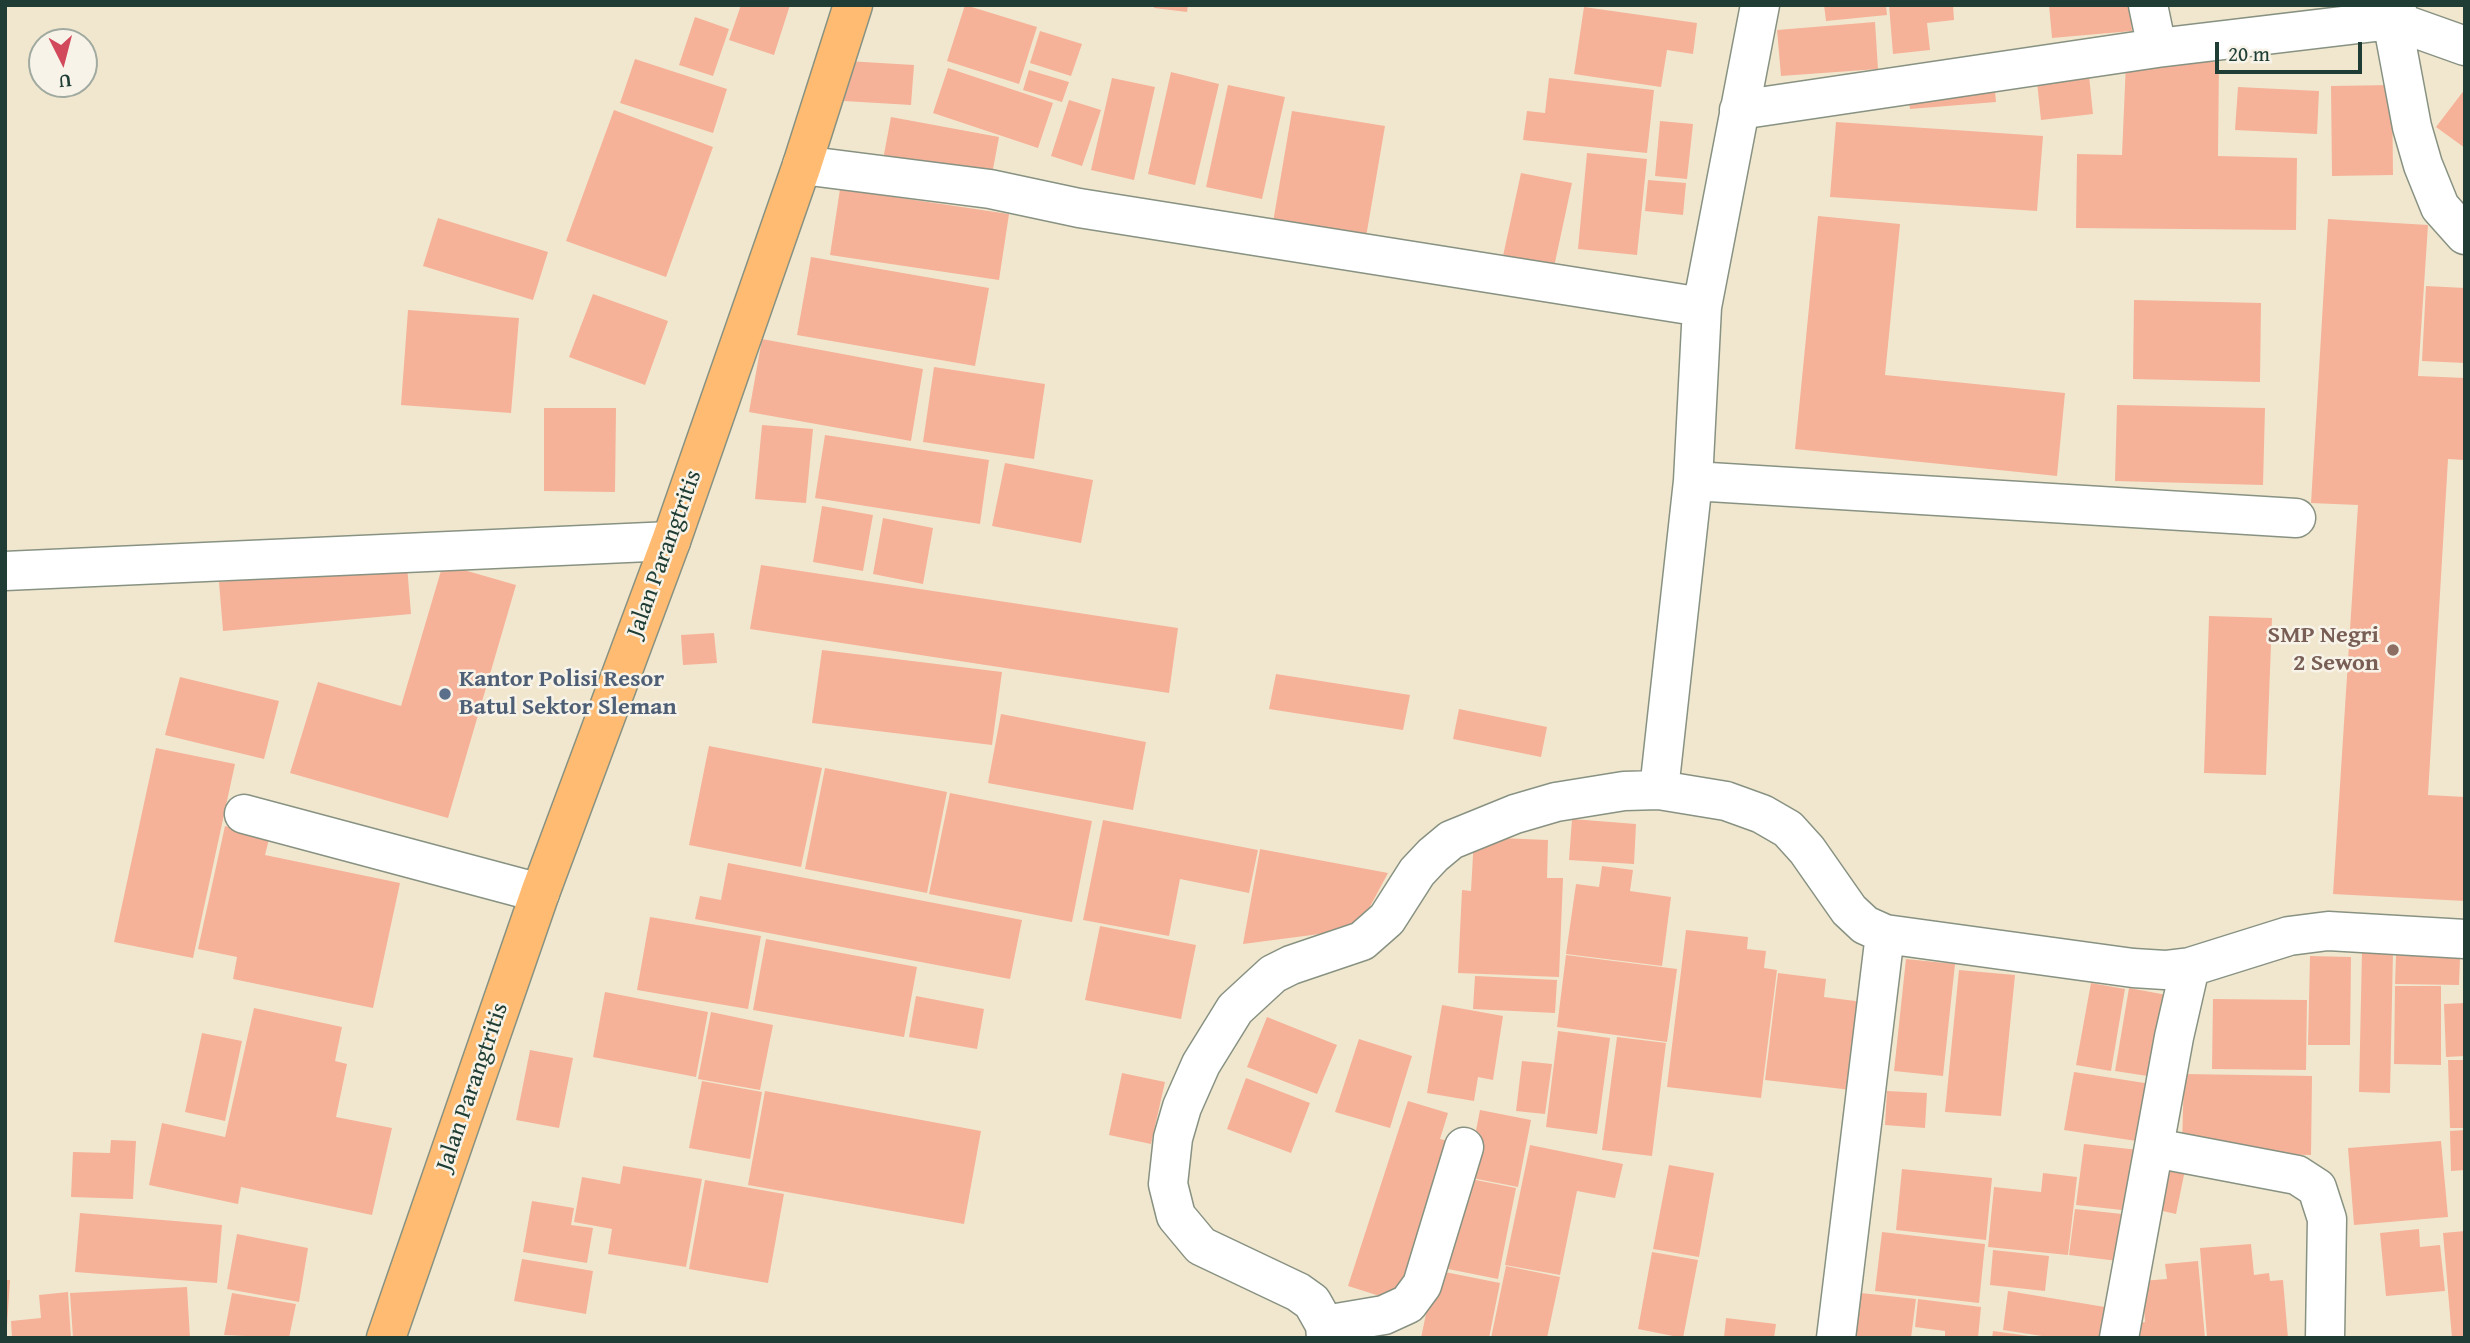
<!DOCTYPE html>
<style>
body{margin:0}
#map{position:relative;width:2470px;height:1343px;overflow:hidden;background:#f1e7cf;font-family:"Gentium Book Plus",serif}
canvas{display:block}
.frame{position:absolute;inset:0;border:7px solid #1f3d34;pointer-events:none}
.north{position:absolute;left:28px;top:28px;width:70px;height:70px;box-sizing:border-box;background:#f7f3e8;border:2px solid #a1aaa0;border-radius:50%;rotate:174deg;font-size:19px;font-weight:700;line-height:28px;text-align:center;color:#1f3d34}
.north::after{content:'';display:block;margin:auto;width:24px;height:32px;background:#d1495b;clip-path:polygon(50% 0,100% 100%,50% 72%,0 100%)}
.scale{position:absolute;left:2215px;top:42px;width:147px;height:32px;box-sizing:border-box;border:4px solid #1f3d34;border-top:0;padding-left:9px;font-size:21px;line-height:24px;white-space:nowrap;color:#1f3d34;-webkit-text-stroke:5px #f7f3e8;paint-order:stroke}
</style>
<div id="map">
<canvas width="2470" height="1343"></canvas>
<div class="frame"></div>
<div class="north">U</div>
<div class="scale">20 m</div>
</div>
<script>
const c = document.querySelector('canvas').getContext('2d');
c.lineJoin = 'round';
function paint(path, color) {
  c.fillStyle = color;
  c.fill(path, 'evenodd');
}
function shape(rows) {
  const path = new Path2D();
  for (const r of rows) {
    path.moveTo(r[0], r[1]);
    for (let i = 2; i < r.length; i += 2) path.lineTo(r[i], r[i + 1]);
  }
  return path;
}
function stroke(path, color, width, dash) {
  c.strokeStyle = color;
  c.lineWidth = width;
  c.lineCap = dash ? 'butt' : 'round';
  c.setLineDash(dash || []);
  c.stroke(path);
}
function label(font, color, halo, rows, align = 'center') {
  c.font = font + ' "Gentium Book Plus",serif';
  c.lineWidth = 5;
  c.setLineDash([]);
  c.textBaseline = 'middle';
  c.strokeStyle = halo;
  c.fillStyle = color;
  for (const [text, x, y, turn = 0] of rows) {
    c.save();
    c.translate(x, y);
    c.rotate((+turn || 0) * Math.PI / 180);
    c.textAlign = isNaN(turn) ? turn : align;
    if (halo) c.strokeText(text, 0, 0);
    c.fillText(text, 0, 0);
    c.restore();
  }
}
const building = shape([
 [741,5,790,5,774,55,729,40],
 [965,5,1037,27,1019,84,947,61],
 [1154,5,1188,5,1187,12,1154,8],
 [1824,5,1886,5,1887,15,1826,21],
 [1889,5,1953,5,1954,20,1927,23,1930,50,1893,54],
 [2049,5,2130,5,2132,31,2052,38],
 [1584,7,1697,23,1693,54,1667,50,1661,87,1574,74],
 [695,17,729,29,713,76,679,65],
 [1875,22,1878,69,1781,76,1777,30],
 [1040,31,1082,44,1071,76,1030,63],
 [635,59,727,89,713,133,620,103],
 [847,61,914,65,911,105,844,101],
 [2126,62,2219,62,2218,156,2297,158,2296,230,2076,228,2077,154,2122,155],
 [2088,66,2093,114,2041,120,2036,72],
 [948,68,1053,103,1038,148,933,113],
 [1029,70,1069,82,1062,102,1023,90],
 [1171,72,1219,84,1195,185,1148,174],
 [1112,78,1155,87,1134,180,1091,170],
 [1549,78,1654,90,1647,153,1523,140,1527,111,1545,113],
 [1994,80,1996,102,1910,109,1907,85],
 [1228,85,1285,97,1262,199,1206,187],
 [2392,85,2393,175,2332,176,2331,86],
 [2238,87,2319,91,2317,134,2235,130],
 [2465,89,2465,148,2436,127],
 [1069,100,1101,110,1082,166,1051,156],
 [614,110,713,147,666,277,566,241],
 [1292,111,1385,126,1365,243,1272,228],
 [891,117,999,137,990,185,882,165],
 [1660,121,1693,124,1687,179,1655,176],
 [1836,122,2043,136,2037,211,1830,197],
 [1587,153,1647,159,1637,255,1578,249],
 [1521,173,1572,183,1554,267,1503,256],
 [1648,180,1686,183,1683,215,1645,211],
 [840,189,1009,214,999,280,830,255],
 [1818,216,1900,224,1885,375,2065,393,2057,476,1795,449],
 [438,218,548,252,533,300,423,266],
 [2328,219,2428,225,2418,376,2465,378,2465,460,2448,459,2428,795,2465,797,2465,901,2333,894,2358,505,2311,503],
 [811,257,989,288,975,366,797,335],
 [2426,286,2465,288,2465,363,2422,361],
 [593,294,668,321,645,385,569,357],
 [2134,300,2261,303,2260,382,2133,379],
 [408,310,519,318,511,413,401,405],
 [762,339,923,369,911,441,749,412],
 [934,367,1045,384,1034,459,923,442],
 [2117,405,2265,408,2263,485,2115,481],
 [544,408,616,408,615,492,544,491],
 [762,425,813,429,806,503,755,499],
 [825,435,989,460,980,524,815,498],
 [1005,463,1093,480,1081,543,992,526],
 [822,506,873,515,863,571,813,562],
 [883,518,933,528,923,584,873,574],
 [443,564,516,585,448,818,290,773,318,682,401,706],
 [407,565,411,614,223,631,219,582],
 [761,565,1178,628,1169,693,750,629],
 [2209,616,2272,618,2266,775,2204,773],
 [714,633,717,663,683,665,681,635],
 [822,650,1002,672,992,745,812,723],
 [1276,674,1410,695,1403,730,1269,709],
 [180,677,279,701,264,759,165,735],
 [1459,709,1547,727,1541,757,1453,739],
 [1001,714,1146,742,1133,810,988,783],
 [709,746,822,768,801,867,689,845],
 [156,748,235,764,193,958,114,942],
 [825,768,947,792,927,893,805,869],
 [950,793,1092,821,1072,922,929,894],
 [1572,819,1636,824,1634,864,1569,860],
 [1103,820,1258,850,1249,893,1180,879,1169,936,1083,920],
 [225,826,270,835,265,855,400,883,373,1008,233,979,237,957,198,949],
 [1474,837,1548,840,1547,878,1563,878,1559,977,1458,973,1462,890,1471,891],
 [1260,849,1388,873,1358,929,1243,944],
 [728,863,1022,920,1010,979,695,919,700,896,721,900],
 [1602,866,1633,870,1630,891,1671,897,1662,966,1566,954,1576,884,1599,887],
 [650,917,761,936,748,1009,637,990],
 [1100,926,1196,945,1181,1019,1085,1000],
 [1686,930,1748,937,1747,949,1766,951,1764,968,1777,970,1761,1098,1667,1087],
 [766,939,917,967,904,1037,753,1010],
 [2362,950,2393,951,2390,1093,2359,1092],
 [1566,955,1677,969,1667,1042,1557,1027],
 [2396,955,2460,957,2459,985,2395,984],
 [2310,956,2351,957,2350,1045,2308,1045],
 [1906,959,1955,964,1943,1076,1894,1071],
 [1959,970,2015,975,2001,1116,1945,1112],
 [1778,973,1826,979,1824,997,1871,1003,1860,1091,1765,1080],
 [1475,976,1557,980,1555,1013,1473,1009],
 [2091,983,2125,989,2111,1071,2076,1065],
 [2395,986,2441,986,2441,1065,2394,1064],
 [2129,988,2167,995,2154,1077,2115,1071],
 [605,992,708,1012,696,1077,593,1057],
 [916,996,984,1009,977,1049,909,1037],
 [2213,999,2307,1000,2306,1070,2212,1069],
 [2465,1003,2465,1056,2446,1057,2444,1004],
 [1442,1005,1503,1016,1493,1080,1478,1077,1474,1101,1427,1093],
 [254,1008,342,1027,335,1061,347,1064,336,1117,392,1128,372,1215,241,1187,238,1204,149,1185,162,1123,225,1137],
 [711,1012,773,1025,760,1090,698,1079],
 [1267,1017,1337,1045,1317,1094,1247,1067],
 [1558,1031,1610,1038,1597,1134,1546,1127],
 [202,1033,242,1041,225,1121,185,1112],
 [1617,1037,1666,1043,1652,1156,1602,1150],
 [1359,1039,1412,1056,1390,1128,1335,1112],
 [530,1050,573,1058,559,1128,516,1120],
 [2448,1060,2465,1060,2465,1128,2450,1128],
 [1522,1061,1552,1064,1545,1114,1516,1111],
 [2074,1072,2151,1084,2143,1142,2064,1130],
 [1122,1073,1165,1082,1151,1144,1109,1135],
 [2184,1074,2312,1076,2311,1155,2220,1153,2182,1146],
 [1246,1078,1310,1103,1291,1153,1227,1129],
 [702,1081,762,1092,750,1159,689,1148],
 [765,1091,981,1131,964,1224,748,1185],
 [1887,1091,1927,1093,1925,1128,1885,1125],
 [1408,1101,1448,1113,1440,1139,1457,1143,1405,1304,1348,1286],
 [1480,1110,1531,1120,1518,1187,1467,1177],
 [2465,1130,2465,1170,2451,1171,2450,1131],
 [111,1140,136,1141,133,1199,71,1197,73,1152,110,1153],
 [2441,1141,2448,1217,2354,1225,2348,1148],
 [2084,1144,2139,1150,2131,1211,2076,1205],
 [1530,1145,1623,1164,1615,1198,1577,1191,1560,1275,1505,1265],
 [1669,1165,1714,1173,1699,1257,1653,1249],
 [2157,1165,2185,1170,2176,1214,2149,1208],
 [623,1166,702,1179,686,1267,608,1254,612,1229,574,1222,582,1177,620,1184],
 [1902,1169,1992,1178,1986,1240,1896,1230],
 [2043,1173,2077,1177,2068,1255,1988,1247,1994,1187,2041,1192],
 [1466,1178,1516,1188,1498,1279,1448,1269],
 [705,1180,784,1194,768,1283,689,1269],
 [532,1201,574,1208,571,1225,593,1228,587,1263,523,1252],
 [2075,1209,2132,1215,2126,1262,2069,1255],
 [80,1213,222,1225,217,1283,75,1272],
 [2419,1229,2420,1247,2440,1245,2445,1291,2386,1296,2380,1233],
 [2465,1231,2465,1338,2452,1338,2443,1233],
 [1882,1232,1985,1244,1979,1303,1875,1291],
 [237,1234,308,1248,299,1302,227,1289],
 [2251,1244,2254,1275,2269,1273,2270,1281,2283,1280,2288,1338,2207,1338,2200,1248],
 [1993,1250,2049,1256,2045,1291,1990,1285],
 [1652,1252,1698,1260,1683,1338,1638,1329],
 [522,1259,593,1271,586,1314,514,1301],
 [2198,1261,2205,1338,2132,1338,2131,1324,2145,1322,2142,1281,2167,1279,2165,1264],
 [1506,1266,1560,1277,1547,1338,1491,1338],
 [1435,1270,1500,1283,1489,1338,1421,1338],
 [5,1280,10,1280,7,1325,5,1325],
 [187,1287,190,1338,73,1338,70,1293],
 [2008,1291,2117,1309,2112,1338,2055,1338,2003,1330],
 [68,1292,71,1338,12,1338,11,1321,41,1318,39,1295],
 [232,1293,296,1304,289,1338,224,1335],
 [1861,1293,1916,1299,1911,1338,1856,1338],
 [1918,1299,1981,1307,1978,1338,1945,1338,1945,1331,1915,1327],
 [1726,1318,1776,1324,1774,1338,1724,1338],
 [1993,1331,2029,1336,2028,1338,1992,1338]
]);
const street = shape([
 [2148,5,2157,48],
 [2397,5,2392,20,2412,127,2423,165,2440,207,2465,235],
 [1739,110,2157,48,2392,20,2465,46],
 [802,165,990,189,1079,208,1702,307],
 [1693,481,2296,518],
 [5,571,671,541],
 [1659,790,1693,481,1702,307,1760,5],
 [244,814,540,893],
 [2155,1148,2297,1175,2317,1188,2327,1219,2325,1338],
 [1325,1325,1384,1315,1408,1304,1422,1285,1464,1147],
 [1326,1338,1325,1325,1312,1302,1298,1292,1201,1246,1176,1216,1168,1184,1173,1138,1182,1107,1201,1064,1235,1009,1273,974,1291,965,1362,941,1387,919,1417,872,1433,855,1451,840,1515,814,1556,802,1624,791,1659,790,1726,801,1762,814,1788,829,1807,850,1849,910,1865,925,1885,934,2133,968,2165,970,2190,967,2289,936,2328,931,2465,939],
 [1836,1338,1885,934],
 [2119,1338,2174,1037,2190,967]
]);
const primary = shape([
 [386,1338,540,893,671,541,802,165,853,5]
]);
const markers = [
 [2393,650,7,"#8d6e63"],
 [445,694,7,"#5c6f8a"]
];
const streetNames = [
 ["Jalan Parangtritis",665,554,-70],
 ["Jalan Parangtritis",473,1087,-71]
];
const educationNames = [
 ["SMP Negri",2379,636],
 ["2 Sewon",2379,664]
];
const serviceNames = [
 ["Kantor Polisi Resor",459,680],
 ["Batul Sektor Sleman",459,708]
];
paint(building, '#f5b298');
stroke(street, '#889282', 41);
stroke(primary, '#889282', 41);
stroke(street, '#fff', 38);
stroke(primary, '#ffbb71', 38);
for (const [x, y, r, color] of markers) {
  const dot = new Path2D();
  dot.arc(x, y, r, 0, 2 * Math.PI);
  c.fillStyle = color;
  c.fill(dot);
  stroke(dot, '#f7f3e8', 2.5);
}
label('24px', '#1f3d34', '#f7f3e8', streetNames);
label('bold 24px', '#785e54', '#f7f3e8', educationNames, 'right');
label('bold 24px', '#4e5e75', '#f7f3e8', serviceNames, 'left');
</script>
